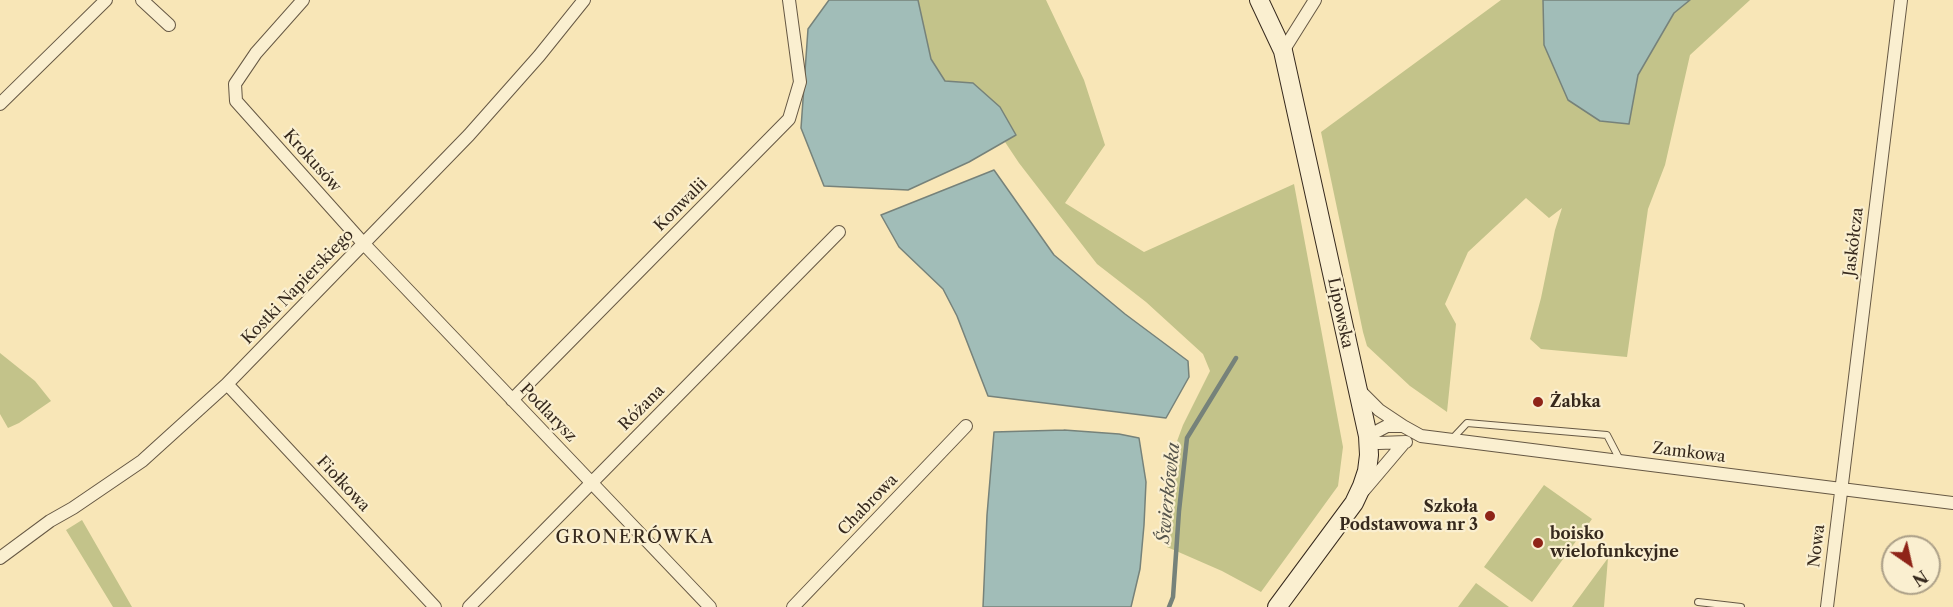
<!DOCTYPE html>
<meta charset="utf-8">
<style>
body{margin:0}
#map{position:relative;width:1953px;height:607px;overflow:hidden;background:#f8e6b7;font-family:"Libre Caslon Text",serif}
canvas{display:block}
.north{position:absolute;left:1881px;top:535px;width:60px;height:60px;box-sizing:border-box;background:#faefd0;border:2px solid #aca088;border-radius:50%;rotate:146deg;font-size:16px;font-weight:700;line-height:24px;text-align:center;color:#36291d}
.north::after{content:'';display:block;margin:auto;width:21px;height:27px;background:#8f2418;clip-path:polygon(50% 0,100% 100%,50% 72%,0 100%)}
</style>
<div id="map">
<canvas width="1953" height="607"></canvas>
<div class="north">N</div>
</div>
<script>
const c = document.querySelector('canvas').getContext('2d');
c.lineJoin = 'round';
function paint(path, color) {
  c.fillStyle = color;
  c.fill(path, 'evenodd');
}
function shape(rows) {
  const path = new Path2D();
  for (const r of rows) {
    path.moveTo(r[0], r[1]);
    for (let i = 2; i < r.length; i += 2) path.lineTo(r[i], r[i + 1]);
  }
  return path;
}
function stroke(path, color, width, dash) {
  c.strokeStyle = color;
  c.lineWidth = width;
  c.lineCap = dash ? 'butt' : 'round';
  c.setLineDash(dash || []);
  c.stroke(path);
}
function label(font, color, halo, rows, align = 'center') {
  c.font = font + ' "Libre Caslon Text",serif';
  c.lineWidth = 4.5;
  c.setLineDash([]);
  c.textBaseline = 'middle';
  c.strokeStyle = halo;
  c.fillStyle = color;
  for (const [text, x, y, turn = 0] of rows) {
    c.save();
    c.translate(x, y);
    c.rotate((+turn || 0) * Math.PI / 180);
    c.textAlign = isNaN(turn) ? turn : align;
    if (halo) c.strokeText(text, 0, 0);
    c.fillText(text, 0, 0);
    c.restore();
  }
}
const green = shape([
 [918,0,1046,0,1084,80,1105,145,1065,203,1144,252,1294,184,1343,447,1338,486,1261,592,1222,571,1167,547,1169,463,1183,425,1210,371,1203,354,1146,302,1097,264,1019,163,1005,142,1016,135,973,83,945,81,931,59],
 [1501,0,1543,0,1544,45,1628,124,1638,75,1674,13,1690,0,1750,0,1690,55,1665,165,1648,209,1627,357,1541,349,1530,339,1541,298,1555,230,1562,208,1549,218,1526,198,1468,252,1445,304,1456,324,1447,412,1410,386,1367,346,1363,332,1321,132],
 [0,353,35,381,51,401,19,423,8,428,0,414],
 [1544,485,1592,519,1532,602,1484,567],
 [82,520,132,607,113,607,66,530],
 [1608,558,1604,607,1572,607],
 [1476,583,1509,607,1458,607]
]);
const water = shape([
 [829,0,918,0,931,59,945,81,973,83,1000,107,1016,135,969,162,908,190,824,186,801,128,808,29,829,0],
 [1543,0,1690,0,1674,13,1638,75,1629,124,1600,121,1568,100,1544,45,1543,0],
 [994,170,1054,255,1125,314,1188,361,1189,377,1166,418,988,396,957,316,943,289,899,247,881,215,994,170],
 [1064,430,1119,434,1139,438,1146,482,1144,525,1140,569,1131,607,983,607,987,515,994,432,1064,430]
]);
const stream = shape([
 [1169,607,1173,597,1179,511,1187,438,1236,358]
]);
const lane = shape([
 [1451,440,1467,423,1607,435,1620,460],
 [1698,602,1741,607]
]);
const street = shape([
 [142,0,169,25],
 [303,0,256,53,235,84,236,101,363,243,710,607],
 [1283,51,1315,0],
 [0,104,106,0],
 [227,384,435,607],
 [1359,390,1379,410,1403,426,1421,436,1953,503],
 [512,400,789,119,800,82,789,0],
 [1368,436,1387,426,1403,426],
 [1368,442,1379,443,1406,442],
 [1364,490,1403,444],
 [0,558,50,521,73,508,142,461,227,384,469,135,539,56,584,0],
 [469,607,839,232],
 [793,607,966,426],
 [1827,607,1901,0]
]);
const secondary = shape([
 [1259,0,1283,51,1368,436,1369,455,1367,471,1362,486,1354,503,1277,607]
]);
const markers = [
 [1538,402,6,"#8f2418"],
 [1490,516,6,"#8f2418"],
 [1538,543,6,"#8f2418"]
];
const streetNames = [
 ["Krokusów",312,161,48],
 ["Konwalii",681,205,-45],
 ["Jaskółcza",1854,242,-83],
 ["Kostki Napierskiego",298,287,-46],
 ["Lipowska",1340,313,78],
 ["Różana",642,408,-45],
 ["Podlarysz",548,413,46],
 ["Zamkowa",1689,453,7],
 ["Fiołkowa",343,484,47],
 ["Chabrowa",868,505,-46],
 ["Nowa",1817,546,-83]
];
const poiNames = [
 ["Żabka",1550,402],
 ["Szkoła",1478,507,"right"],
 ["Podstawowa nr 3",1478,525,"right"],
 ["boisko",1550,534],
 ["wielofunkcyjne",1550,552]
];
const waterNames = [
 ["Świerkówka",1169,493,-84]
];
const neighbourhoodNames = [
 ["GRONERÓWKA",635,538]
];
paint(green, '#c3c38a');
paint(water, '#a1bdb8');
stroke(water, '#76827a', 1.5);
stroke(stream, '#76827a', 4.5);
stroke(lane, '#665844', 8);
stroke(street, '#665844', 14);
stroke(secondary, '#36291d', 20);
stroke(lane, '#faefd0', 6);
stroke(street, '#faefd0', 12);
stroke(secondary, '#faefd0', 18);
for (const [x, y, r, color] of markers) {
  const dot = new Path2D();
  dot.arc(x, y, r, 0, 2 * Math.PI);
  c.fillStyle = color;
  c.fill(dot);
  stroke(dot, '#faefd0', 2);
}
label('16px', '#36291d', '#faefd0', streetNames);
label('bold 16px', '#36291d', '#faefd0', poiNames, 'left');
label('italic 18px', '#56554c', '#faefd0', waterNames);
c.letterSpacing = '1.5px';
label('18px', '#36291d', '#faefd0', neighbourhoodNames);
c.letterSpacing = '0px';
</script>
